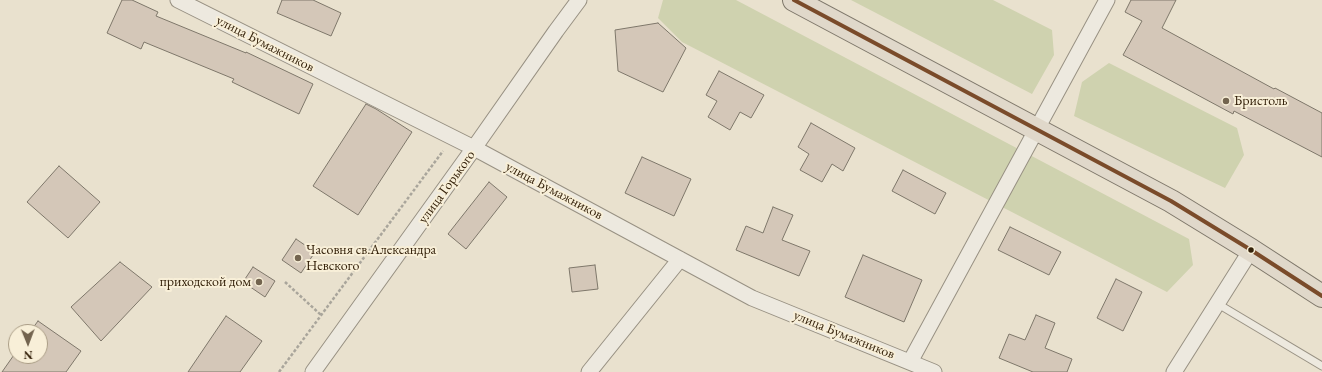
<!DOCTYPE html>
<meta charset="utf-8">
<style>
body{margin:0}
#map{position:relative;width:1322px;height:372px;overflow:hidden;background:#e9e1ce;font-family:"EB Garamond",serif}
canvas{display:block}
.north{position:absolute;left:8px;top:324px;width:40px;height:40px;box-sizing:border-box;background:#f8efd8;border:1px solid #aa9d86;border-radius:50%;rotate:179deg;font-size:11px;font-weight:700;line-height:16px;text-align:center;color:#34210a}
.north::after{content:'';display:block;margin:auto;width:14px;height:18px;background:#73644f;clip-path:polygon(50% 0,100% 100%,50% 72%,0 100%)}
</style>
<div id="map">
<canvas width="1322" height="372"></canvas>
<div class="north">N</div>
</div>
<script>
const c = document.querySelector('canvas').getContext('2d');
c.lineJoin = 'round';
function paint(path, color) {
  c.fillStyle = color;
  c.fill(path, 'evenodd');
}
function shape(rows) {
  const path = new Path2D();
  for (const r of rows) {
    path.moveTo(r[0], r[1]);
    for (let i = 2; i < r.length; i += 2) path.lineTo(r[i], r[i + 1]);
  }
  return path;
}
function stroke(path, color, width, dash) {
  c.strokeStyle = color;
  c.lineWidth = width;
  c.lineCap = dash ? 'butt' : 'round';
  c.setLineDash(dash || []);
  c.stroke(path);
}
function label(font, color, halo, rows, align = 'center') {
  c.font = font + ' "EB Garamond",serif';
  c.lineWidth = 4;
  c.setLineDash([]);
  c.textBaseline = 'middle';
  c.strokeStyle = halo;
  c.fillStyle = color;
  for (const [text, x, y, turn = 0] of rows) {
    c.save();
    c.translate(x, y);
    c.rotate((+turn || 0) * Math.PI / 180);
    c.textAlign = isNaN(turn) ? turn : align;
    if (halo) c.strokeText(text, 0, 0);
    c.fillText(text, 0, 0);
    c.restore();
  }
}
const green = shape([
 [663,0,736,0,1189,239,1193,265,1167,292,682,42,658,18],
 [851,0,993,0,1052,30,1054,55,1032,94],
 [1109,63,1237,128,1244,155,1225,188,1074,116,1082,82]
]);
const building = shape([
 [122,0,132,0,158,12,156,16,246,53,246,52,313,84,299,114,232,82,234,79,144,42,141,49,107,33,122,0],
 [282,0,313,0,341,13,331,36,277,13,282,0],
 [1131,0,1176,0,1162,28,1274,89,1275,88,1322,113,1322,157,1234,111,1233,114,1123,55,1142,21,1125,12,1131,0],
 [658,23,686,48,663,92,618,71,615,30,658,23],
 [719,71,764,95,751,118,740,112,730,130,708,117,717,101,706,95,719,71],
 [366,104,376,109,412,132,358,215,313,186,366,104],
 [811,123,855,148,843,171,832,164,822,182,800,170,809,154,798,147,811,123],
 [642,157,691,179,674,216,625,193,642,157],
 [59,166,100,202,68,238,27,202,59,166],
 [903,170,946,193,935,214,892,191,903,170],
 [489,182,507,197,466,249,448,234,489,182],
 [773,207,793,215,782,240,810,251,799,276,736,250,746,226,763,233,773,207],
 [1010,227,1061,252,1049,275,998,250,1010,227],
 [296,239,315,252,301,273,282,260,296,239],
 [863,255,922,280,904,322,845,297,863,255],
 [120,262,152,287,101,341,71,307,120,262],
 [595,265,598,289,572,292,569,268,595,265],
 [253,267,275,281,265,297,243,282,253,267],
 [1116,279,1142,292,1123,331,1097,318,1116,279],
 [1036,315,1055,323,1045,348,1072,359,1067,372,1033,372,999,358,1009,334,1025,340,1036,315],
 [226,316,262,341,240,372,188,372,226,316],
 [38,321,81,351,66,372,2,372,16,352,16,356,40,356,40,332,30,332,38,321]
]);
const path = shape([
 [285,282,321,315],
 [279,372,443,151]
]);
const lane = shape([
 [1218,304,1322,366]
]);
const street = shape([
 [178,0,474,148,752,298,934,372],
 [910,362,1107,0],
 [313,372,474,148,556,31,579,0],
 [589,372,680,259],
 [1174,372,1251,250]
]);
const primary = shape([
 [794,0,1171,201,1251,250,1322,296]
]);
const bus1 = shape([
 [794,0,1171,201,1251,250,1322,296]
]);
const markers = [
 [1226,101,4,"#73644f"],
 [1251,250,3.5,"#34210a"],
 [298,258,4,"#73644f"],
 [259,282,4,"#73644f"]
];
const streetNames = [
 ["улица Бумажников",265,44,27],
 ["улица Горького",447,187,-54],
 ["улица Бумажников",554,191,28],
 ["улица Бумажников",844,335,22]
];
const poiNames = [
 ["Бристоль",1234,101],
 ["Часовня св.Александра",306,250],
 ["Невского",306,266],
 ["приходской дом",251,282,"right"]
];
paint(green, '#cfd2af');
paint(building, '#d4c7b8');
stroke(building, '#7e776a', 1);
stroke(lane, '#989183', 9);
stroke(street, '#989183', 17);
stroke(primary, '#7e776a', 24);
stroke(path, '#a9a59b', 2.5, [3, 2]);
stroke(lane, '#ede9df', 7);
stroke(street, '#ede9df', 15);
stroke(primary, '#e0d8ca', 22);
stroke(bus1, '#7a4b2a', 4);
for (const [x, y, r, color] of markers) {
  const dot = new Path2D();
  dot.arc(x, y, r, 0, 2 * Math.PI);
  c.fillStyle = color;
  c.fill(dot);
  stroke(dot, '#f8efd8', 1.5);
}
label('14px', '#34210a', '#f8efd8', streetNames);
label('14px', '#34210a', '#f8efd8', poiNames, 'left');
</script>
